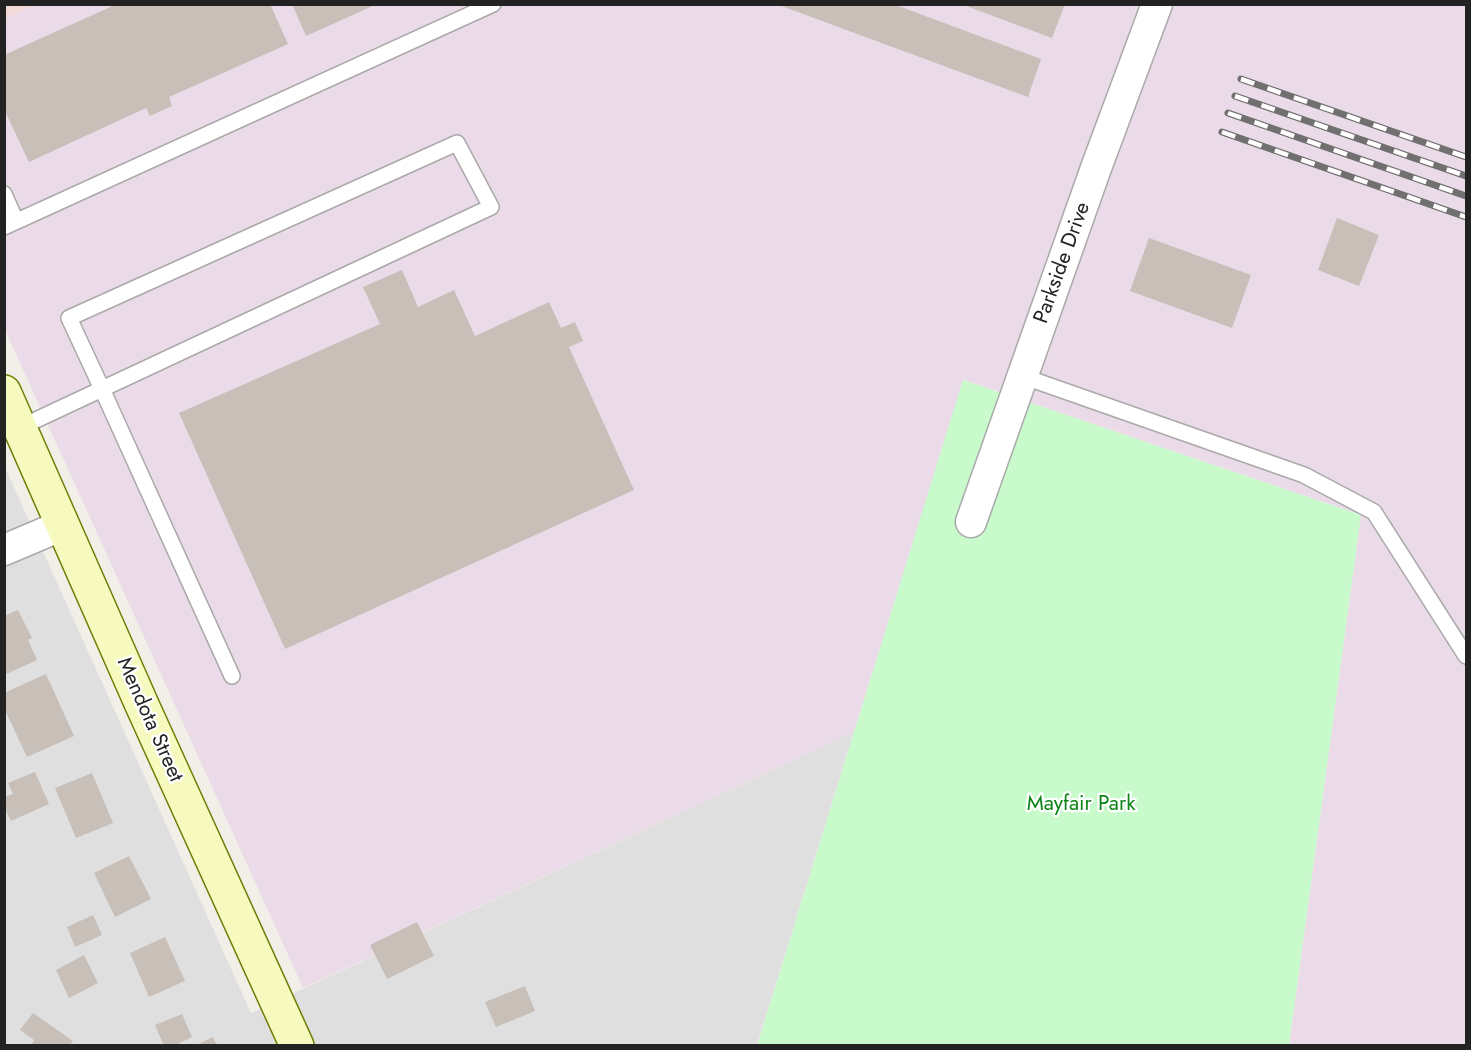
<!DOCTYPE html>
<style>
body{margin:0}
#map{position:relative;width:1471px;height:1050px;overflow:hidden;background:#f2efe9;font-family:Jost,sans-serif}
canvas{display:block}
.frame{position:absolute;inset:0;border:6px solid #222;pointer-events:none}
</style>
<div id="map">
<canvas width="1471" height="1050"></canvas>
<div class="frame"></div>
</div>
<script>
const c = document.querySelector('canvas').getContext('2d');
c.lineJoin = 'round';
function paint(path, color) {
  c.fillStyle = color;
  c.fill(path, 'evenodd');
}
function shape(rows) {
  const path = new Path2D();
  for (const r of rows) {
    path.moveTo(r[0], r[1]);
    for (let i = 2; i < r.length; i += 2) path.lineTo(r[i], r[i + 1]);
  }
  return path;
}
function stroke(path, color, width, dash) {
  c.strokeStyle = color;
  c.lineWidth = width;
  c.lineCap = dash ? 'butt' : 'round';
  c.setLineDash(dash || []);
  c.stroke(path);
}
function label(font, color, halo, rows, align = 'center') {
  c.font = font + ' Jost,sans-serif';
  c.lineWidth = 4.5;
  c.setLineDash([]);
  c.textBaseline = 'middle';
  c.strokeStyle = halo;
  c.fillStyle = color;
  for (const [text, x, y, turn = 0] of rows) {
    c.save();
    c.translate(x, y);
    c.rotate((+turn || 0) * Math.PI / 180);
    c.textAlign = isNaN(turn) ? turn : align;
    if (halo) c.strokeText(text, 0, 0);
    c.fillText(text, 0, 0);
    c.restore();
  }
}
const residential = shape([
 [4,465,251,1013,854,732,757,1045,5,1045]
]);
const commercial = shape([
 [5,5,38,5,5,19]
]);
const industrial = shape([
 [38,4,1466,5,1466,1045,1289,1045,1361,515,964,380,854,732,303,988,5,330,4,19]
]);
const park = shape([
 [963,380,1361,515,1289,1045,757,1046]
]);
const building = shape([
 [117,4,270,4,288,44,169,97,172,106,150,116,146,108,29,162,4,109,4,55],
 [292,4,377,4,306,36],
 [776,4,893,4,1041,59,1028,97],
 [961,4,1065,4,1052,38],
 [1337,218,1379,235,1359,286,1318,270],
 [1149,238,1251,275,1232,328,1130,291],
 [402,270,418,307,454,290,475,336,549,302,561,328,575,322,583,341,569,347,634,490,285,649,179,413,380,324,363,287],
 [18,610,32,638,28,640,37,660,4,675,4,616],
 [46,674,74,736,27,757,4,708,4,693],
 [35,772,49,804,11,821,4,807,4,797,13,794,8,783],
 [92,773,113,823,76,838,55,788],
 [129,856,151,899,115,917,94,873],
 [93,915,102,935,75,947,67,927],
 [417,922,434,956,387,979,370,945],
 [165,937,185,981,149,997,130,953],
 [84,955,98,983,69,998,56,970],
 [525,986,535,1011,496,1027,485,1002],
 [33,1013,73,1041,69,1046,31,1046,34,1040,20,1030],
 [182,1014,192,1037,174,1046,164,1046,155,1025],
 [213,1037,217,1046,194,1046]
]);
const lane = shape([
 [4,194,16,221],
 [4,227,493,4],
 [1022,376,1304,475,1374,512,1466,656],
 [21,427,102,389,491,207,457,143,69,318,102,389,232,676]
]);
const street = shape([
 [971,522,1096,168,1157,4],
 [4,550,63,525]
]);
const secondary = shape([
 [4,392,142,705,297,1046]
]);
const rail = shape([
 [1241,79,1466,157],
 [1235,96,1466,176],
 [1228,113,1466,196],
 [1222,132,1466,217]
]);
const streetNames = [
 ["Parkside Drive",1063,263,-70],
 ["Mendota Street",149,720,66]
];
const parkNames = [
 ["Mayfair Park",1081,805]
];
paint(residential, '#e0dfdf');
paint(commercial, '#f2dad9');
paint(industrial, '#ebdbe8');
paint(park, '#c8facc');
paint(building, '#c7bfb8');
stroke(lane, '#a9a9a9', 18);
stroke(street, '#a9a9a9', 33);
stroke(secondary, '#707d05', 36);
stroke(lane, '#fff', 15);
stroke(street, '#fff', 30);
stroke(secondary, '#f7fabf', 33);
stroke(rail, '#707070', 7);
stroke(rail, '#fff', 4.5, [14]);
label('21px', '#222', '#fff', streetNames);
label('21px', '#0c8416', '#fff', parkNames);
</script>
